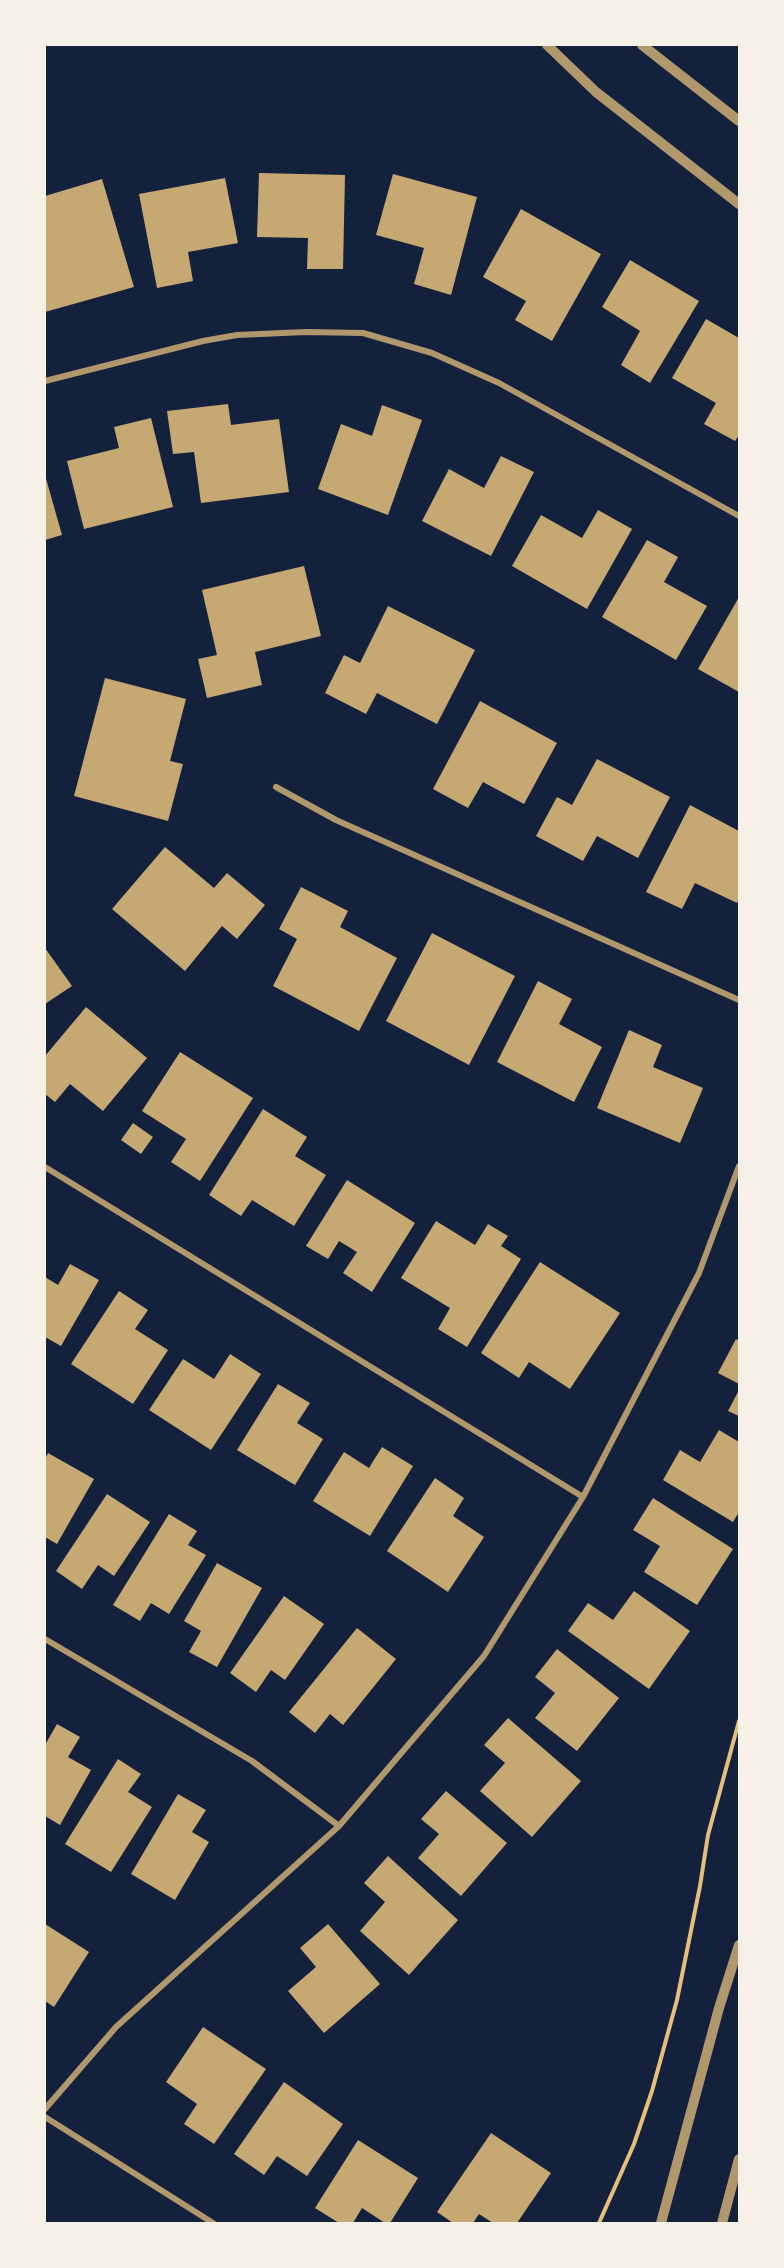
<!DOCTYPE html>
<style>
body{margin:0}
#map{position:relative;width:784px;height:2268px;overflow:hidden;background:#14213d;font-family:"Fira Sans Condensed",sans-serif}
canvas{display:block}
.frame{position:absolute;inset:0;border:46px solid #f6f1e7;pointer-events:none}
</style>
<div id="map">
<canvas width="784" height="2268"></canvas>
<div class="frame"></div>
</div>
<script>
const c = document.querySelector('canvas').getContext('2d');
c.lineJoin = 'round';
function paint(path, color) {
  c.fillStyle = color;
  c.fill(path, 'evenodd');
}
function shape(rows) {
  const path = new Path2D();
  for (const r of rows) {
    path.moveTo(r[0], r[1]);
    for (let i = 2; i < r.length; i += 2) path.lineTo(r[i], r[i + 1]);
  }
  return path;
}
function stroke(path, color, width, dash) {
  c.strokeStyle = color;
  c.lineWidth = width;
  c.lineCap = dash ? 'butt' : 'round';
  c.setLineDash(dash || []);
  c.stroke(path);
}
const building = shape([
 [259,173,345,175,343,269,307,269,308,238,257,237],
 [393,174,477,197,451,295,414,284,424,248,376,235],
 [225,178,238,243,188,252,193,281,157,288,139,194],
 [102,179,134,287,45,312,45,196],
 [521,209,601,254,552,341,515,320,526,301,483,277],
 [630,260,699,301,650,383,621,365,640,331,602,307],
 [706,319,739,338,739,435,735,441,704,424,716,403,672,378],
 [228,404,231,425,279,419,289,492,201,503,194,452,173,454,167,411],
 [382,405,422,420,388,515,318,489,341,424,372,436],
 [151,418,173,507,84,529,67,461,119,448,114,427],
 [501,456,534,472,491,556,422,521,449,469,484,488],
 [45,475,62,535,45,540],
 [598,510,632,529,587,609,512,566,541,515,582,538],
 [647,540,678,557,664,582,707,606,676,660,602,617],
 [304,566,321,636,255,652,262,685,207,698,198,659,217,655,202,590],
 [739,597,739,692,698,669],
 [388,606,475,650,437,724,377,693,366,714,325,693,344,655,360,663],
 [105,678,186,699,170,761,183,764,168,821,74,796],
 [480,701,557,743,524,804,483,782,468,808,433,789],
 [597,759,670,797,638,858,597,836,583,861,536,836,557,797,572,805],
 [690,805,739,831,739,899,737,903,695,883,682,909,646,892],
 [165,847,214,888,227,873,265,905,237,939,222,926,185,971,112,909],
 [301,887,348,911,340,927,397,958,359,1031,273,986,297,939,279,929],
 [432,933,515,976,469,1065,386,1021],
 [45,948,72,986,45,1004],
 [538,981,572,999,559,1024,602,1047,574,1102,497,1062],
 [86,1007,147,1058,103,1111,70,1084,55,1102,45,1094,45,1056],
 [629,1030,662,1045,653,1067,703,1088,680,1143,597,1108],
 [180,1052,253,1098,200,1181,171,1162,186,1139,142,1111],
 [263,1109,307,1137,295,1156,326,1175,294,1226,252,1200,241,1216,209,1195],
 [133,1123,153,1137,141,1154,121,1140],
 [347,1180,415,1223,372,1292,343,1273,357,1252,339,1241,328,1259,306,1246],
 [436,1221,475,1245,488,1224,508,1236,501,1246,521,1259,467,1347,438,1329,450,1308,401,1278],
 [540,1262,620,1313,570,1389,529,1362,519,1378,481,1353],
 [70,1264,99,1280,61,1346,45,1337,45,1277,58,1285],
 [119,1291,148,1310,135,1329,168,1350,133,1404,71,1364],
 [736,1339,739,1341,739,1384,718,1373],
 [230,1354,261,1374,211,1450,149,1410,183,1359,214,1379],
 [278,1384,310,1403,297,1423,323,1439,295,1485,237,1450],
 [739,1390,739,1416,728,1411],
 [719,1430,739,1442,739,1512,733,1522,663,1480,680,1450,700,1462],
 [382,1447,413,1466,370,1536,313,1501,344,1452,369,1468],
 [48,1453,94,1479,57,1544,45,1537,45,1459],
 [435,1478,464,1498,453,1516,484,1537,448,1592,387,1551],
 [107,1494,150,1522,114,1576,98,1565,82,1589,56,1571],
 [653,1498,733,1549,697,1605,644,1572,660,1546,633,1530],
 [169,1514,197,1531,188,1545,206,1555,169,1614,151,1603,140,1621,113,1605],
 [217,1563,262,1588,217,1667,189,1652,201,1631,184,1621],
 [634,1591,690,1631,649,1689,568,1631,588,1603,613,1620],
 [284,1596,324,1624,285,1680,271,1670,256,1692,230,1673],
 [357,1628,396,1659,343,1725,330,1714,315,1733,289,1712],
 [557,1649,619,1698,577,1751,535,1718,555,1693,535,1677],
 [508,1718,581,1781,532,1837,480,1791,505,1763,484,1745],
 [57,1724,80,1737,68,1757,91,1770,60,1825,45,1816,45,1745],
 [118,1759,141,1774,128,1792,152,1807,111,1872,65,1844],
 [446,1791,507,1843,461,1896,418,1858,439,1834,421,1819],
 [178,1794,206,1810,192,1832,209,1842,175,1900,131,1874],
 [388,1856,458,1920,409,1975,360,1931,385,1902,364,1883],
 [45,1924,89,1952,54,2007,45,2001],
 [328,1924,380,1984,324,2033,288,1991,316,1967,300,1948],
 [203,2027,266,2069,214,2144,184,2124,197,2104,166,2082],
 [284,2082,343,2124,307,2176,277,2156,264,2175,234,2154],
 [491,2133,551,2173,517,2223,493,2223,479,2214,473,2223,453,2223,437,2212],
 [358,2140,418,2178,390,2223,385,2223,362,2208,353,2223,339,2223,315,2208]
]);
const path = shape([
 [599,2223,634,2144,652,2091,677,2000,700,1886,708,1835,739,1721]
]);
const minor = shape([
 [45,381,203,341,237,335,306,332,363,333,432,353,499,383,739,516],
 [276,787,336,820,739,1000],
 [45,1167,583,1497],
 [45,1639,252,1761,339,1826],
 [45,2109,116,2027,339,1826,484,1656,583,1497,699,1273,739,1166],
 [45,2117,213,2223]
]);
const tertiary = shape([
 [547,45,596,92,739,204],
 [642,45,739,121],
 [661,2223,719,2008,739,1945],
 [722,2223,739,2159]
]);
paint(building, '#c6a872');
stroke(path, '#e5c07b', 4);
stroke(minor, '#b1986c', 6);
stroke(tertiary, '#b1986c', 10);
</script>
